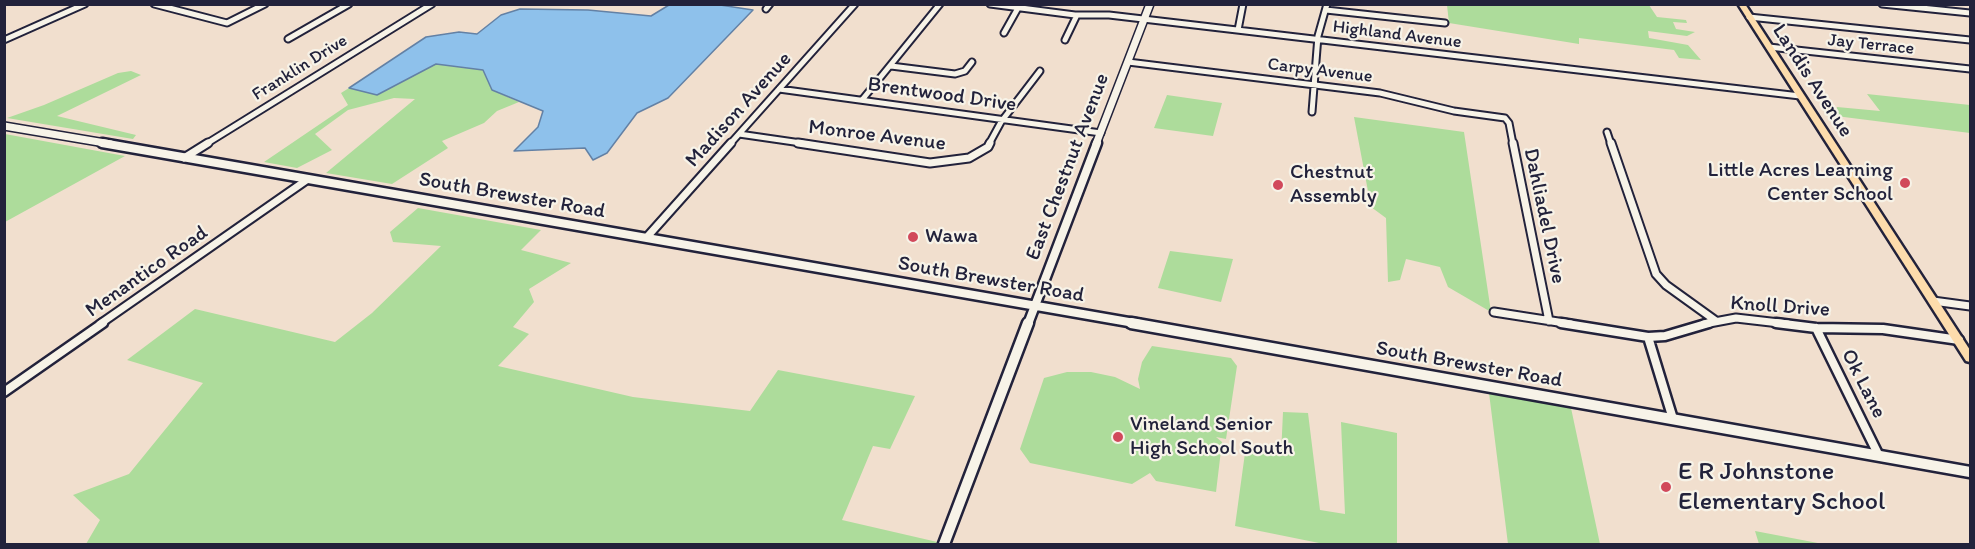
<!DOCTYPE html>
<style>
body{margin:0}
#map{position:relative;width:1975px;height:549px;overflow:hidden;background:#f1dfce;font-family:Itim,sans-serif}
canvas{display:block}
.frame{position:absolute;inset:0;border:6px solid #22223b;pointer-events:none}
</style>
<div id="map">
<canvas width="1975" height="549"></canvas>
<div class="frame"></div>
</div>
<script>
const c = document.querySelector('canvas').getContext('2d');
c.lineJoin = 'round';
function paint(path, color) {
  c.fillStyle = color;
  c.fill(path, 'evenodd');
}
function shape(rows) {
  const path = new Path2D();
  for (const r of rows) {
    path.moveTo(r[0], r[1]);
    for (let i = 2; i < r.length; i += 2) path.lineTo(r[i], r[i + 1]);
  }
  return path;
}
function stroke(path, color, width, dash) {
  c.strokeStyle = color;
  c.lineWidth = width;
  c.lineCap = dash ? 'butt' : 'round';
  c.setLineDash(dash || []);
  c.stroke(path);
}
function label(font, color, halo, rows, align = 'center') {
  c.font = font + ' Itim,sans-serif';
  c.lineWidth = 4.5;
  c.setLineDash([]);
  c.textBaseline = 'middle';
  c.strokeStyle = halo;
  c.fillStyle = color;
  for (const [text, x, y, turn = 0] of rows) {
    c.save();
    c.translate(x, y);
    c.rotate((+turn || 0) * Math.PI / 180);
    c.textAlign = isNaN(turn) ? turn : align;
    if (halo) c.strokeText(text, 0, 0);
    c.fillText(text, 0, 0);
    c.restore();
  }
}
const green = shape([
 [1447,5,1649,5,1657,17,1686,20,1687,23,1673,22,1676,29,1695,32,1687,36,1648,31,1649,38,1688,45,1701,60,1679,58,1674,50,1579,38,1579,44,1449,23],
 [436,64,483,70,492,90,519,102,497,111,484,123,442,141,448,148,392,184,326,173,415,99,394,98,348,110,315,134,332,150,297,168,264,162,348,105,341,93,349,88,377,95],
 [131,71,141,75,57,116,136,135,133,139,7,118,44,105,118,73],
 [1867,94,1970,105,1970,133,1836,116,1837,107,1880,111],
 [1167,95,1222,103,1213,136,1154,128],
 [1354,117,1464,132,1491,312,1448,287,1440,267,1406,259,1400,280,1388,282,1386,218,1371,207],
 [5,134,125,156,5,222],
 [418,208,541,230,521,250,571,263,529,289,534,302,513,327,529,334,498,366,633,397,750,411,778,370,915,396,890,449,873,446,842,520,946,544,86,544,100,520,73,495,129,474,203,383,127,360,195,309,335,342,372,313,441,246,393,242,390,232],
 [1170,251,1233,259,1221,302,1158,288],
 [1152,346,1231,358,1237,366,1226,439,1216,437,1222,442,1216,492,1156,481,1150,473,1132,484,1030,463,1020,449,1044,378,1067,372,1091,372,1115,377,1140,389,1138,379,1142,362],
 [1489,393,1571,408,1600,544,1508,544],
 [1283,412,1308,413,1320,510,1345,514,1341,422,1397,433,1397,544,1324,544,1235,526,1245,453,1281,455],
 [1755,531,1823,544,1759,544]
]);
const water = shape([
 [669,5,720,5,753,10,668,98,637,113,607,153,593,160,585,148,514,151,538,127,543,111,492,90,483,70,436,64,377,95,349,88,426,37,459,32,477,34,501,15,520,9,588,10,651,16,669,5]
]);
const streetFar2 = shape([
 [154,4,227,23,265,4],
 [990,4,1075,15,1109,15,1800,96],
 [1882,4,1970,13],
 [766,9,770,4],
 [1326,10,1445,23],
 [1749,17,1970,40],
 [1238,30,1243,4],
 [1004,33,1018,8],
 [288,39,349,4],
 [4,40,85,4],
 [1065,40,1077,15],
 [1769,47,1970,69],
 [1128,62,1380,93,1454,111,1505,118,1509,123,1513,144],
 [891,66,955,74,965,71,972,62],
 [779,89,1101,133],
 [862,100,940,4],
 [1312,112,1318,36,1327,4],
 [1607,132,1611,144],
 [739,134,808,144],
 [206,144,432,4],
 [730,144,855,4],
 [989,144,1001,122,1040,71]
]);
const streetFar1 = shape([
 [798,143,930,163,969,158,988,147,990,143],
 [1513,143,1549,321],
 [1611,143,1656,274,1666,285,1716,321],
 [184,158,208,143],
 [647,237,731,143],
 [1933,301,1970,306],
 [1494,312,1571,324],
 [100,324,308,179],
 [1704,324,1736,318,1788,324]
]);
const street = shape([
 [1561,323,1648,337,1665,336,1709,323],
 [1776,323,1816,328,1883,329,1959,340],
 [1816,328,1879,456],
 [1648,337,1673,419],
 [4,392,103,323]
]);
const secondaryFar2 = shape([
 [4,126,111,144],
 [1096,144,1150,4]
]);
const secondaryFar1 = shape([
 [102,143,1140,324],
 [1028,324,1097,143]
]);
const secondary = shape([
 [1131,323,1970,472],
 [944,544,1028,323]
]);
const primary = shape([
 [1738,4,1745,4,1970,350,1970,362,1966,361,1738,4]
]);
const markers = [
 [1905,183,6,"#d1495b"],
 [1278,185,6,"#d1495b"],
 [913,237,6,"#d1495b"],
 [1118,437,6,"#d1495b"],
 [1666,487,6,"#d1495b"]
];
const farStreetnames = [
 ["Highland Avenue",1397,35,7],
 ["Jay Terrace",1871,45,6],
 ["Franklin Drive",300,68,-32],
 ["Carpy Avenue",1320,71,7]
];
const streetNames = [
 ["Landis Avenue",1812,81,57],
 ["Brentwood Drive",942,95,8],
 ["Madison Avenue",739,110,-48],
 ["Monroe Avenue",877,136,7],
 ["East Chestnut Avenue",1068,167,-69],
 ["South Brewster Road",512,196,10],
 ["Dahliadel Drive",1544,216,78],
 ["Menantico Road",147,272,-35],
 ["South Brewster Road",991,280,10],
 ["Knoll Drive",1780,307,4],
 ["South Brewster Road",1469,365,10],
 ["Ok Lane",1863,384,63]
];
const poiNames = [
 ["Little Acres Learning",1893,171,"right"],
 ["Center School",1893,195,"right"],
 ["Chestnut",1290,173],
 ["Assembly",1290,197],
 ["Wawa",925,237],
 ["Vineland Senior",1130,425],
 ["High School South",1130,449]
];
const nearPoinames = [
 ["E R Johnstone",1678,472],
 ["Elementary School",1678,502]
];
paint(green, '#addc9b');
paint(water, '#8ec1eb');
stroke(water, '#6381a5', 1.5);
stroke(streetFar2, '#22223b', 9);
stroke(streetFar1, '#22223b', 11);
stroke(street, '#22223b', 13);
stroke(secondaryFar2, '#22223b', 10);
stroke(secondaryFar1, '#22223b', 13);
stroke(secondary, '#22223b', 15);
stroke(primary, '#22223b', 5);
stroke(streetFar2, '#f7f3e8', 5);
stroke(streetFar1, '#f7f3e8', 7);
stroke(street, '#f7f3e8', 8);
stroke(secondaryFar2, '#f7f3e8', 7);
stroke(secondaryFar1, '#f7f3e8', 8);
stroke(secondary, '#f7f3e8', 10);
paint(primary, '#fddcac');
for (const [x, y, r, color] of markers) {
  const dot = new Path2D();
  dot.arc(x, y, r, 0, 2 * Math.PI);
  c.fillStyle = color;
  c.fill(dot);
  stroke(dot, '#f7f3e8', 2);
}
label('18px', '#22223b', '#f7f3e8', farStreetnames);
label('21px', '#22223b', '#f7f3e8', streetNames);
label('21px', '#22223b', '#f7f3e8', poiNames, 'left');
label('26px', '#22223b', '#f7f3e8', nearPoinames, 'left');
</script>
